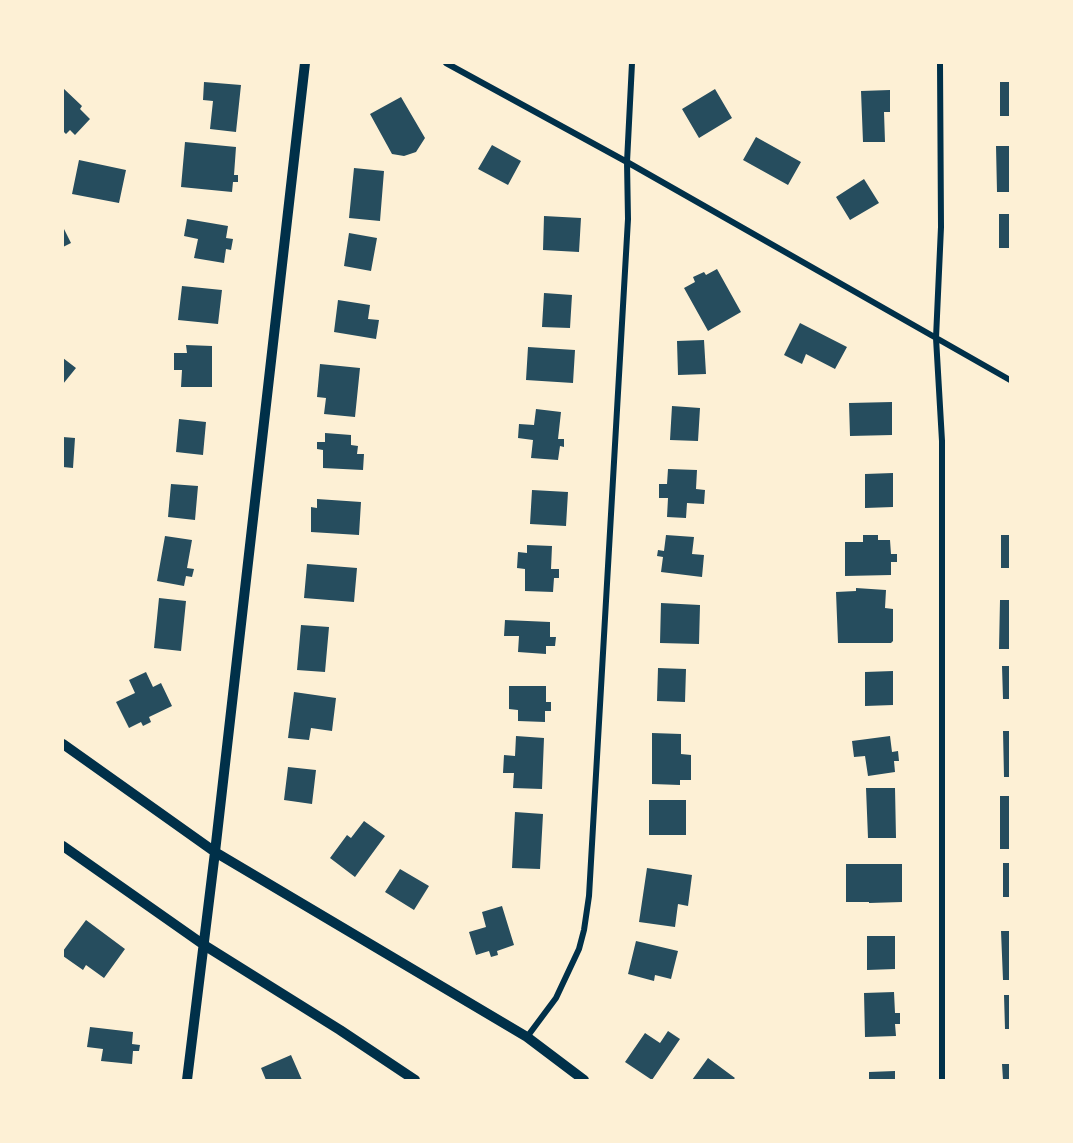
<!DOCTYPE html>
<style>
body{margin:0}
#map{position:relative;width:1073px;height:1143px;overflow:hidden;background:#fdf0d5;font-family:Raleway,sans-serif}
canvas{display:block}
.frame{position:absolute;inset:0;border:64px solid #fdf0d5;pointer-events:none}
</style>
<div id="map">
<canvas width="1073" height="1143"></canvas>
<div class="frame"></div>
</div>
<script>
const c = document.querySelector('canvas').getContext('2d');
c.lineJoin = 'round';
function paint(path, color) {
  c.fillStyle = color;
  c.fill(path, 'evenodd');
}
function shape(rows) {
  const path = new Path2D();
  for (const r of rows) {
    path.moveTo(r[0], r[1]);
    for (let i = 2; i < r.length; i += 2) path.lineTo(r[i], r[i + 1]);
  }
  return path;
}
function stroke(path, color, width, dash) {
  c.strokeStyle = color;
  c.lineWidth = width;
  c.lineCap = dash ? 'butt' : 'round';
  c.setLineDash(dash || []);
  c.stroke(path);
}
const building = shape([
 [204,82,241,85,236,132,210,129,213,101,203,100],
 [1000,82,1010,82,1010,116,1000,116],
 [63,88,82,106,80,109,90,119,75,135,70,130,66,134,63,131],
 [715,89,732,118,699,138,682,109],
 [890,90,890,112,884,112,885,142,863,142,861,91],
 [401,97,425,138,416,152,404,156,392,154,370,114],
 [756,137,801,162,788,185,743,160],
 [185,142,236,147,234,175,238,175,238,182,233,182,232,192,181,187],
 [492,145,521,161,508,185,478,169],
 [996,146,1010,146,1010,192,997,192],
 [79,160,126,170,119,203,72,194],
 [354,168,384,171,380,221,349,218],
 [864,179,879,203,850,220,836,197],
 [999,214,1010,214,1010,248,999,248],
 [544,216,581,218,579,252,543,250],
 [187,219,228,226,226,238,233,239,231,250,226,249,224,263,194,258,198,239,184,236],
 [63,227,71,243,63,247],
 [349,233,377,238,371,271,344,266],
 [717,269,741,312,708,331,684,288,695,282,693,277,704,272,706,275],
 [182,286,222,290,218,324,178,320],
 [544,293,572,295,570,328,542,327],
 [338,300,370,305,368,319,379,320,376,339,334,332],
 [800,323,847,347,835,369,806,354,802,364,784,355],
 [704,340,706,374,678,375,677,341],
 [186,345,212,346,212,387,181,387,182,370,174,370,174,353,187,353],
 [528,347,575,350,573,383,526,380],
 [63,358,76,368,63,384],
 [320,364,360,368,355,417,324,414,326,398,317,397],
 [892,402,892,435,850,436,849,403],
 [672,406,700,408,698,441,670,440],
 [536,409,561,412,558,439,564,439,564,447,560,446,558,460,531,458,533,440,518,438,519,424,534,425],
 [179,419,206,422,203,455,176,452],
 [325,433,351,435,351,445,358,446,357,454,364,454,363,470,323,468,323,450,317,449,317,442,325,442],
 [63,437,75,438,73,468,63,467],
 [668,469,697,470,696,489,705,490,704,504,687,503,686,518,667,517,668,498,659,498,659,484,667,484],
 [893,473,893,507,865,508,865,474],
 [171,484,198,486,195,520,168,517],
 [532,490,568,492,566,526,530,524],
 [317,499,361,502,359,535,311,532,311,507,317,508],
 [666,535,694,537,692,554,704,555,702,577,661,572,663,557,657,556,658,550,664,551],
 [863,535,878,535,878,540,890,540,891,554,897,554,897,562,891,562,891,575,845,576,845,542,863,542],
 [1001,535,1010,535,1010,568,1001,568],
 [165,536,192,540,187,568,194,569,192,577,186,576,184,586,157,581],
 [527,545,552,546,551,569,559,569,559,578,554,578,553,592,525,591,525,569,517,568,518,552,527,553],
 [307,564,357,568,354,602,304,598],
 [856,588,886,590,885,608,893,609,893,641,891,643,838,643,836,592,856,591],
 [159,598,186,601,181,651,154,648],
 [1000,600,1010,600,1010,649,999,649],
 [661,603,700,605,699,644,660,643],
 [505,620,550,622,550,637,556,637,555,646,546,646,546,654,518,652,519,636,504,636],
 [301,625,329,627,325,672,297,670],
 [1002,666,1010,666,1010,699,1003,699],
 [658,668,686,669,685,702,657,701],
 [893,671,893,705,865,706,865,672],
 [146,672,153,687,161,683,172,706,149,717,151,722,143,726,141,722,129,728,116,702,135,693,129,680],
 [509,686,546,686,546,702,551,702,551,711,545,711,545,722,518,721,518,710,509,709],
 [294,692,336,698,332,731,311,728,309,740,288,738],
 [1003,731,1010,731,1010,777,1004,777],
 [652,733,681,734,681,754,691,755,691,780,680,780,680,785,652,784],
 [516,736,544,738,542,789,513,788,514,773,503,773,504,755,515,756],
 [890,736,892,752,898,751,899,761,894,761,895,772,868,776,865,756,854,757,852,741],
 [288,767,316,770,312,804,284,800],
 [866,788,895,788,896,838,868,838],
 [1000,796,1010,796,1010,849,1000,849],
 [649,800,686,800,686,835,649,835],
 [515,812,543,814,540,869,512,868],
 [364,821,385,836,355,877,330,858,347,835,351,838],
 [1003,863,1010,863,1010,897,1003,897],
 [846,864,902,864,902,902,869,903,869,902,846,902],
 [647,868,692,875,688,906,678,904,675,927,639,922],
 [400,869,429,886,414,910,385,892],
 [502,906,514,945,497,951,498,955,491,957,489,951,476,955,469,932,486,927,482,912],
 [86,920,125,949,104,978,86,965,83,970,63,956,63,951],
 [1001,931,1010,931,1010,980,1003,980],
 [867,936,895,936,895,969,867,970],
 [636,941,678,951,671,979,655,975,654,981,628,974],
 [894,992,895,1013,900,1013,900,1024,895,1024,896,1036,865,1037,864,993],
 [1004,995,1010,995,1010,1029,1005,1029],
 [90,1027,133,1032,132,1044,140,1045,139,1051,133,1051,132,1064,101,1061,103,1049,87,1047],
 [668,1031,680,1039,652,1080,625,1062,645,1033,660,1043],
 [291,1055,302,1080,266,1080,261,1068],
 [708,1058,735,1078,733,1080,692,1080],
 [1002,1064,1010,1064,1010,1080,1003,1080],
 [895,1071,895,1080,869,1080,869,1072]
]);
const minor = shape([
 [446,63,627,162,1010,380],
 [940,63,941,227,936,338,942,441,942,1080],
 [527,1037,556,998,579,949,584,930,589,896,628,219,627,162,632,63]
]);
const tertiary = shape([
 [63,744,215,852,527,1037,584,1080],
 [63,846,204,945,340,1030,415,1080],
 [187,1080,215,852,305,63]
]);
paint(building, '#264d5e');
stroke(minor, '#003049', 6);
stroke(tertiary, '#003049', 10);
</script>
